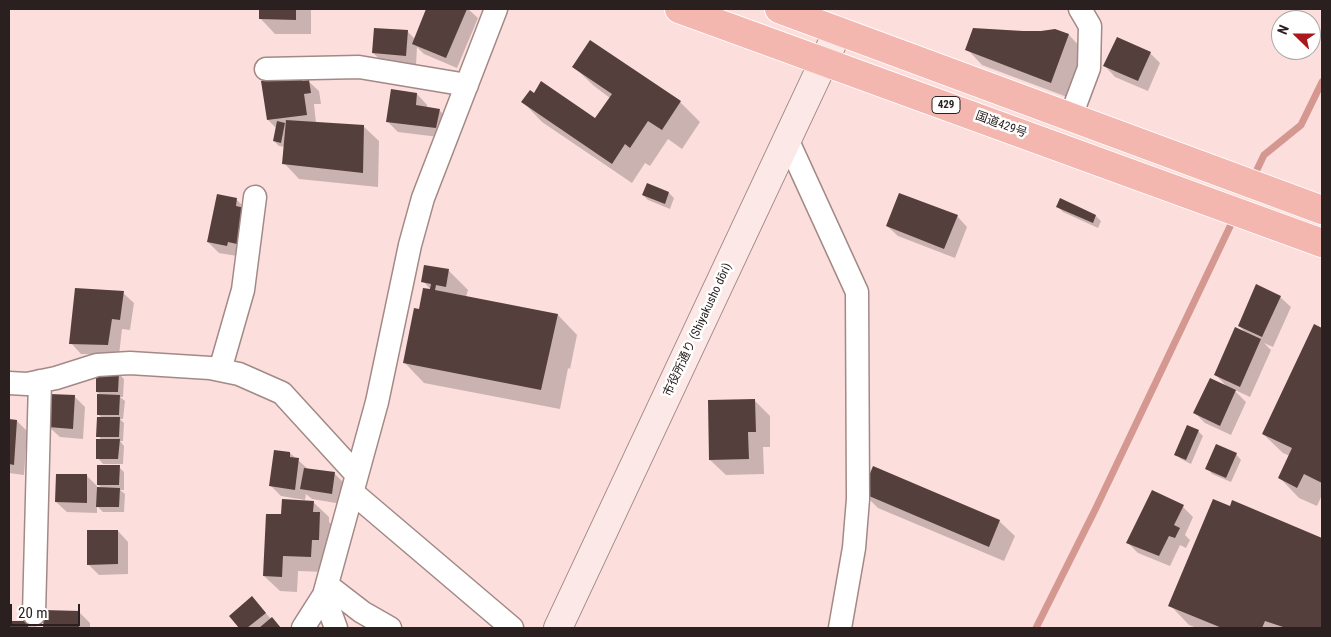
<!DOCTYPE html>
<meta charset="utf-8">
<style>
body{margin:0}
#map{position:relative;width:1331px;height:637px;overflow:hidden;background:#fcdfdc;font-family:"Roboto Condensed",sans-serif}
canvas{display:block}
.frame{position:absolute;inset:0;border:10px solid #2a201f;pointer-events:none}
.north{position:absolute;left:1271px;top:10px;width:50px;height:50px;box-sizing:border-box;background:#fff;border:1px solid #aaa6a5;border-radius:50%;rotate:292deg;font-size:14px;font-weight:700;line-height:20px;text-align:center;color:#2a201f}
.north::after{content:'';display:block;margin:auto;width:18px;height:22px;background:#ab181c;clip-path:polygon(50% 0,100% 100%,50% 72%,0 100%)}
.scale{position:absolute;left:10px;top:604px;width:70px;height:22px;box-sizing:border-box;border:2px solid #2a201f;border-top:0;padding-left:6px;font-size:15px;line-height:18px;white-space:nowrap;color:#2a201f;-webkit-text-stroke:4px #fff;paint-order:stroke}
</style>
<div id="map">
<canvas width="1331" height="637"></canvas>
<div class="frame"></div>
<div class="north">N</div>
<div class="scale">20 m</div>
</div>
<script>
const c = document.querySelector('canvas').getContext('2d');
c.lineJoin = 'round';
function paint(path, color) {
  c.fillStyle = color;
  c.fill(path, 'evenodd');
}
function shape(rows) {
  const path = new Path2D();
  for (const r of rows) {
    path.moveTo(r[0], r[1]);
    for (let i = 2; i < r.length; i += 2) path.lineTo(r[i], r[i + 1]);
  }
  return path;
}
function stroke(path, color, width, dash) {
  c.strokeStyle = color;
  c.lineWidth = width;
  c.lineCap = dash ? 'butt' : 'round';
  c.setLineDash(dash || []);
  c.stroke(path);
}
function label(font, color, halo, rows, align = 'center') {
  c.font = font + ' "Roboto Condensed","Noto Sans JP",sans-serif';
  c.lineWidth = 5;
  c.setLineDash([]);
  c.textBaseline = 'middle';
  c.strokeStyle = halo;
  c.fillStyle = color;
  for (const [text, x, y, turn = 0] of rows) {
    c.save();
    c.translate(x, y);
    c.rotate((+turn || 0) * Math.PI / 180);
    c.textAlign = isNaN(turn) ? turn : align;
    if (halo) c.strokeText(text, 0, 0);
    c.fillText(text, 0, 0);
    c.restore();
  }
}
const shadow = shape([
 [260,9,311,9,311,34,275,34,260,18],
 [427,9,468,9,478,18,457,68,424,54,417,47,416,66,384,63,373,53,407,31,415,39],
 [1055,30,1069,35,1084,51,1067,97,982,65,967,49],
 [591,42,680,102,700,122,682,149,668,139,650,166,645,163,632,183,542,122,523,102,596,120,610,98,594,86,574,67],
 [1150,53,1160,63,1148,91,1115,77,1105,66],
 [301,77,306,81,308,81,319,91,321,104,314,104,316,123,363,126,379,141,378,187,299,179,284,163,285,147,279,146,274,141,276,128,268,120],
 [417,94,427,105,427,108,439,110,449,120,447,138,398,132,387,121],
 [669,193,674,198,670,209,648,200,643,195],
 [218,195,237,200,247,210,237,256,219,253,208,242],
 [1058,207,1096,216,1101,221,1098,228,1063,212],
 [957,216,967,227,955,258,898,236,887,226],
 [448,270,468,290,466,297,558,315,577,335,570,369,568,368,560,409,424,383,405,363,420,311,432,291,423,281],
 [123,293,134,303,130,330,122,329,119,355,81,354,71,343],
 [1280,297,1291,307,1273,347,1264,343,1271,350,1250,397,1233,389,1246,402,1231,435,1205,423,1195,413,1228,388,1216,375,1247,334,1239,326],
 [1314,326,1322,330,1322,495,1317,506,1299,498,1280,478,1290,456,1283,453,1263,434],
 [119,374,124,379,123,397,120,397,125,401,123,419,120,419,124,423,123,441,120,441,124,446,123,464,103,464,98,458,102,440,98,436,102,418,98,414,102,396,97,392],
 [74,396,85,407,83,439,60,437,49,427],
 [754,400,770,416,770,447,763,447,764,474,726,475,710,460],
 [9,420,17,421,27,431,24,475,9,473],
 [1198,431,1203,436,1191,464,1181,459,1176,454],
 [290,453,309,470,334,473,345,484,342,504,312,499,306,494,305,500,281,496,271,486],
 [1236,454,1241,460,1231,482,1212,474,1207,468],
 [119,467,124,472,124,490,120,490,125,494,124,512,103,512,97,506,97,513,67,512,56,502,87,476,97,486,97,488,102,488,98,485],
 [863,493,999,521,1015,536,1004,561,878,508],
 [313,502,329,517,329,522,335,528,326,572,298,571,297,592,280,591,264,576,282,515],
 [1233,502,1322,540,1322,628,1197,628,1189,625,1170,605],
 [1183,507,1193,517,1185,535,1190,540,1186,548,1180,545,1170,566,1138,553,1128,543],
 [118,531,128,542,128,574,99,575,88,564],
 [252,598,271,619,280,628,241,628,231,616],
 [45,611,79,612,90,623,90,628,45,628],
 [27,622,33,628,9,628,9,623]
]);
const stream = shape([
 [1252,180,1264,155,1301,125,1322,82],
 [1036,628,1095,510,1235,216]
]);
const building = shape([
 [259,9,296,9,296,20,259,19],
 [426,9,467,9,446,58,412,44],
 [374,28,408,30,406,56,372,53],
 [973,28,1023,31,1041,31,1055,29,1069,34,1051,83,965,50],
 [1117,37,1151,52,1138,81,1103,66],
 [590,40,681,101,662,130,648,121,630,148,625,144,612,164,521,102,530,90,534,93,541,81,595,118,612,94,572,67],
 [302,75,302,81,309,80,311,93,304,94,307,115,267,120,261,81],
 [391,89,417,93,416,105,440,109,436,128,386,122],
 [286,120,364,125,363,173,282,164],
 [277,121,285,123,281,143,273,141],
 [647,183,669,192,665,204,642,195],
 [899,193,958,215,944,249,886,226],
 [217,194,237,198,236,206,245,208,237,244,228,242,227,246,207,242],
 [1060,198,1096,215,1093,223,1056,207],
 [424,265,449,269,446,287,436,285,435,290,558,314,541,390,403,363,414,308,419,309,423,288,430,289,431,284,421,282],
 [1256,284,1281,296,1262,337,1238,326],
 [75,288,124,291,120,320,112,319,108,345,69,344],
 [1314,324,1322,328,1322,483,1304,474,1297,488,1278,478,1292,448,1262,434],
 [1235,327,1261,339,1240,387,1214,375],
 [96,372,119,373,118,392,96,392],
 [1210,378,1236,390,1220,426,1193,413],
 [50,394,75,395,73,429,48,427],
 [97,394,120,395,119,415,97,415],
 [755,399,756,432,748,432,749,459,709,460,708,400],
 [97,417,120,417,119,437,96,437],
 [9,419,17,420,14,465,9,464],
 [1187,425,1199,430,1186,460,1174,455],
 [96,439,120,439,118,459,96,459],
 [1216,444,1237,453,1226,478,1205,469],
 [274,450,290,452,290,457,299,458,295,490,269,486],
 [97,465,120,465,119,485,97,485],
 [873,466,1000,520,989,547,862,493],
 [304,468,335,472,332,494,300,489],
 [56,474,87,474,87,503,55,502],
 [97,487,120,488,119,507,96,507],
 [1152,490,1184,505,1174,525,1180,528,1175,538,1169,536,1159,556,1126,543],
 [282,499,314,501,313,512,320,512,319,540,312,540,311,557,283,556,282,577,263,576,266,514,281,514],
 [1213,499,1230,506,1232,500,1322,538,1322,628,1286,628,1265,621,1262,628,1222,628,1168,606],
 [87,530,118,530,118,564,87,565],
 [252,596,266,613,247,628,239,628,229,616],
 [44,610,80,611,79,628,43,628],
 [272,617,281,628,259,628],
 [9,621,28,621,28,628,9,628]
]);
const street = shape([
 [266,69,359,67,467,85],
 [1071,116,1089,68,1090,26,1080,9],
 [787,139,857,292,858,499,854,548,840,628],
 [220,370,243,290,255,197],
 [9,383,27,384,56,378,97,365,130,363,210,368,239,374,282,393,357,475],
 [352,492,512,628],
 [327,585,362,612,390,628],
 [324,595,336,628],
 [34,614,40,381],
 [303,628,324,595,377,402,410,245,423,198,496,9]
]);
const secondary = shape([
 [558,628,838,31]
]);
const highway = shape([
 [679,9,1322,243],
 [779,9,1322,210]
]);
const shields = [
 [946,105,28]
];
const shieldNames = [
 ["429",946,105]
];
const streetNames = [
 ["国道429号",1001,125,20],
 ["市役所通り (Shiyakusho dōri)",698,330,-65]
];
paint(shadow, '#0003');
stroke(stream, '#d49891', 7);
paint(building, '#553f3c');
stroke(street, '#a28985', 25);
stroke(secondary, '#a28985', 30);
stroke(highway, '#fff', 30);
stroke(street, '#fff', 22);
stroke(secondary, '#fce9e7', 28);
stroke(highway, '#f4b7af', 28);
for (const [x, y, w] of shields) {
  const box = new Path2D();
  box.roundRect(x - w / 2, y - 8.5, w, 17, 4);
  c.fillStyle = '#fff';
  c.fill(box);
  stroke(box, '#2a201f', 1);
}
label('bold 11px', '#2a201f', null, shieldNames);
label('12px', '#2a201f', '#fff', streetNames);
</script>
